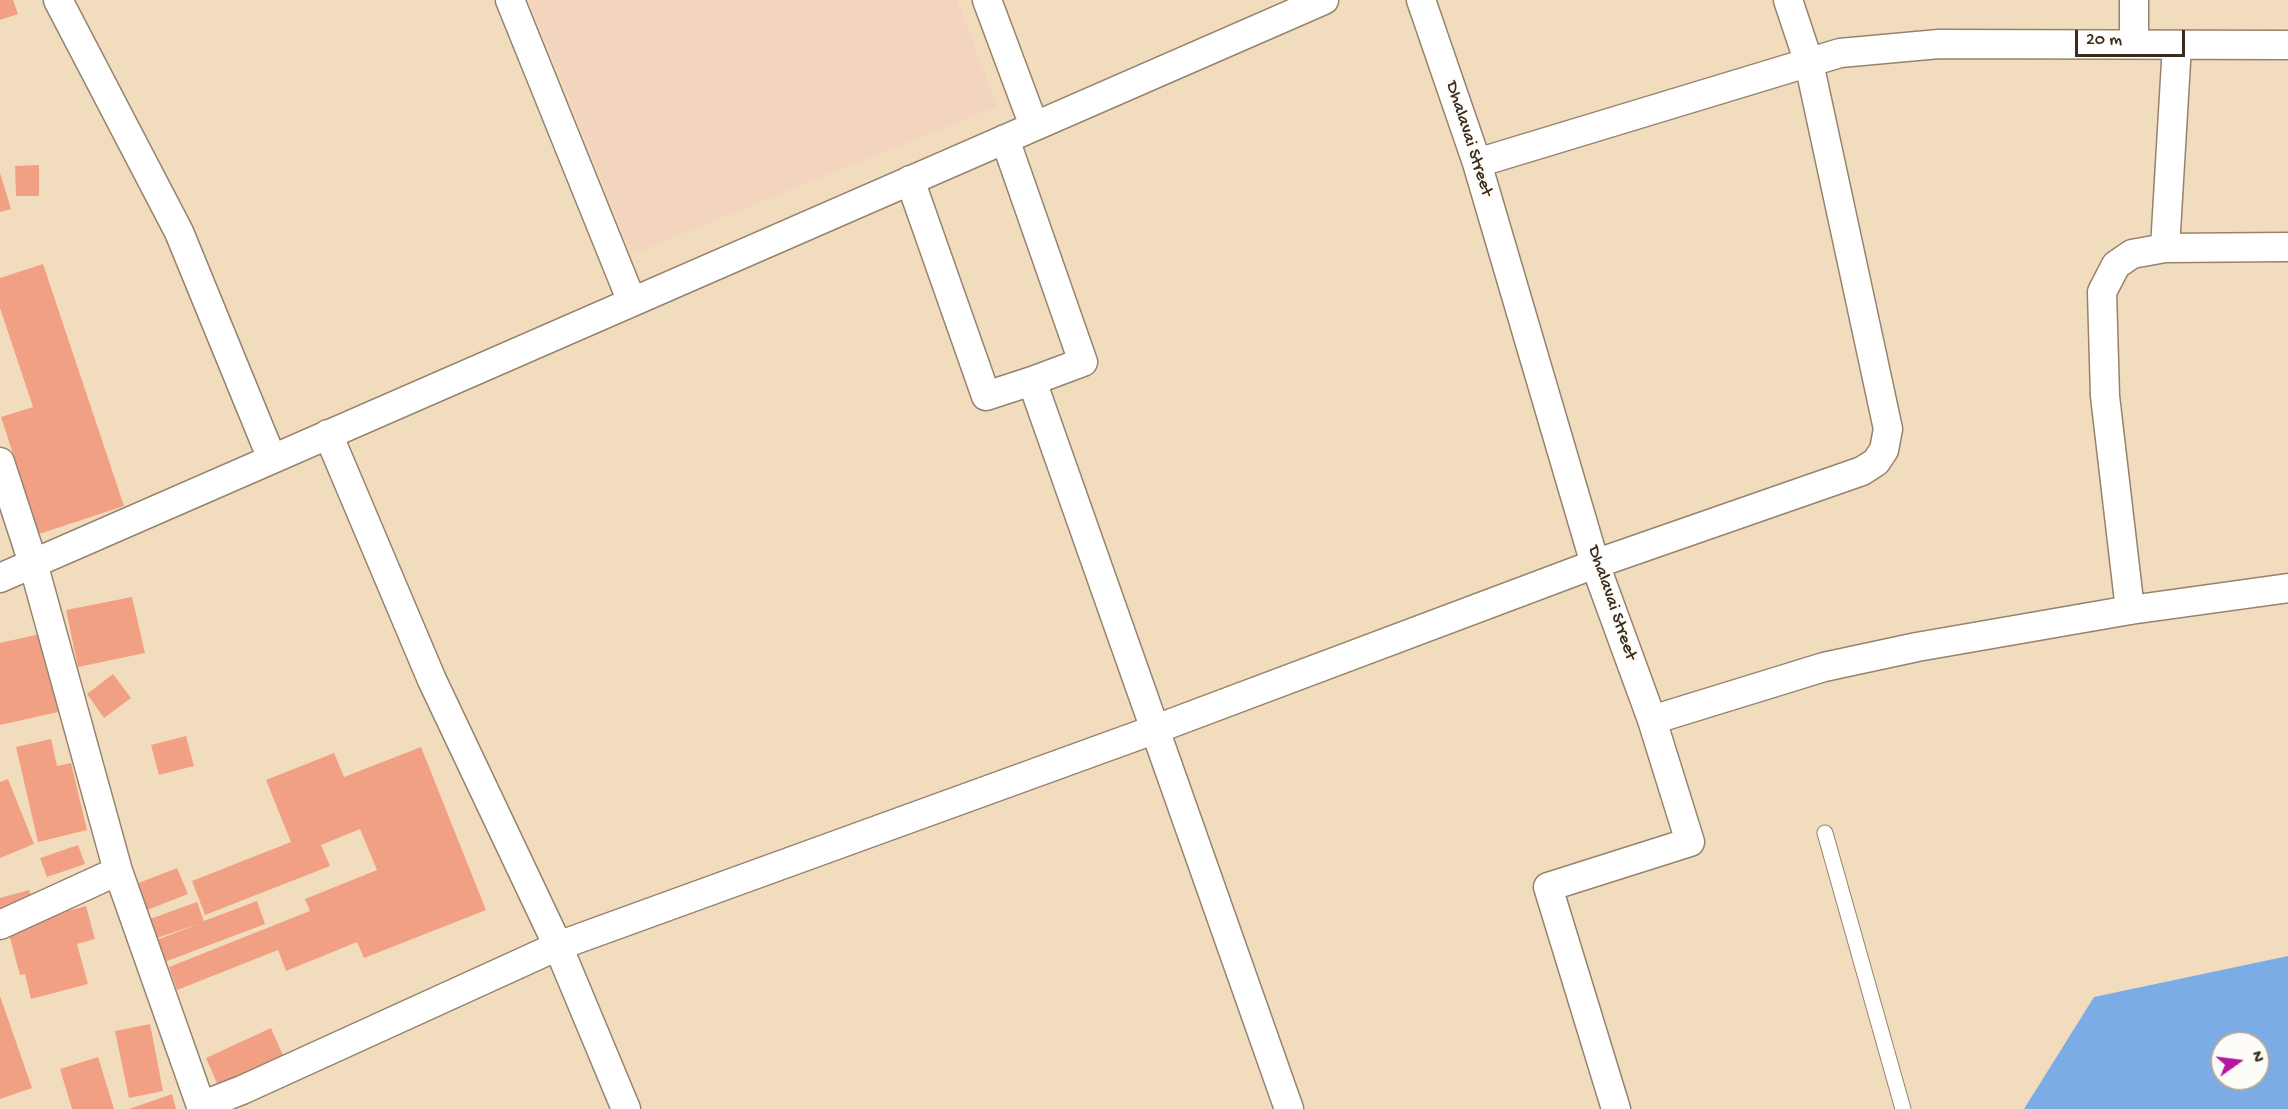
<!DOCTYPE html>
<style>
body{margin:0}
#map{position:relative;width:2288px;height:1109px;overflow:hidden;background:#f2dcbe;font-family:"Gochi Hand",sans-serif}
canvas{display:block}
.north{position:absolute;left:2210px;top:1031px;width:60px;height:60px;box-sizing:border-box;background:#fdfcf7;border:2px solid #afa8a0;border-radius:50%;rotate:76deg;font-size:16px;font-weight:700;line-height:24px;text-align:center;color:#3b2a1e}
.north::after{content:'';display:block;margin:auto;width:21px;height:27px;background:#b5179e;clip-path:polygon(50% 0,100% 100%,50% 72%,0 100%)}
.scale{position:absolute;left:2075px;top:30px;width:110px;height:27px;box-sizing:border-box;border:3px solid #3b2a1e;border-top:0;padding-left:8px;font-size:18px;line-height:21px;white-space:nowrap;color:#3b2a1e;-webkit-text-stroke:4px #fdfcf7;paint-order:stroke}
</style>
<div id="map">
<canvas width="2288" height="1109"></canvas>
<div class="north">N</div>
<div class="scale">20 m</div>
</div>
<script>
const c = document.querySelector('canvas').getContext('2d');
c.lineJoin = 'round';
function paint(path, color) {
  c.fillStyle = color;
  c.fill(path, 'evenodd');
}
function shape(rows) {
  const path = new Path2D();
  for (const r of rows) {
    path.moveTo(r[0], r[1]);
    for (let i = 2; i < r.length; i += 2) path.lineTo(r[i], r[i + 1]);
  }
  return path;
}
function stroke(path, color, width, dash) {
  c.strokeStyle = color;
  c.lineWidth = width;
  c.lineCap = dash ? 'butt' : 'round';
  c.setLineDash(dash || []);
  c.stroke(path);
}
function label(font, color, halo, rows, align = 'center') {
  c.font = font + ' "Gochi Hand",sans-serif';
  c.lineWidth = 4.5;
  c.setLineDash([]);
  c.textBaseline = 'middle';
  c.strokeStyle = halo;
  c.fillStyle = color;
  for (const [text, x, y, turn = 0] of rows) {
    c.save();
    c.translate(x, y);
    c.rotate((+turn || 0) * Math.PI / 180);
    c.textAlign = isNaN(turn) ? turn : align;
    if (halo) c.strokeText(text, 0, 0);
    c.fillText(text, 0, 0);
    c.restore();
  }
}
const built = shape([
 [529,0,957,0,997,106,632,254]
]);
const water = shape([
 [2288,956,2288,1109,2024,1109,2094,997],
 [2222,1043,2258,1043,2258,1079,2222,1079]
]);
const building = shape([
 [0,0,13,0,18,14,0,20],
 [39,165,39,196,16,196,15,166],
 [0,173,11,209,0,212],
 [43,264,124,506,39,534,1,417,33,407,0,308,0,278],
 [132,597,145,653,78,667,66,610],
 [40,634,58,712,0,725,0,643],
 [113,674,131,698,104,718,87,694],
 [186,736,194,766,159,775,151,745],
 [51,739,57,766,71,763,87,830,38,842,16,747],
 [421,747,486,910,364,958,357,942,286,971,278,950,177,990,169,967,310,911,305,899,377,870,360,829,321,845,330,866,205,915,192,881,291,842,266,780,334,753,344,777],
 [8,779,34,844,0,858,0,782],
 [78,845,85,864,47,877,40,858],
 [177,868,188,894,142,912,131,886],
 [29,890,33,901,0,909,0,898],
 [257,901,265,924,162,963,154,941,201,923,157,938,150,919,197,902,204,921],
 [86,906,95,939,77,944,88,984,31,999,25,974,20,975,7,927],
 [0,996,32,1088,0,1099],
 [150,1024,163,1091,129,1098,115,1031],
 [271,1028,285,1060,220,1090,206,1058],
 [98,1057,114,1109,72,1109,60,1069],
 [172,1094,176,1109,129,1109]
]);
const lane = shape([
 [1825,833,1903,1109]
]);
const street = shape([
 [58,0,179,232,272,459],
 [510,0,632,302],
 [987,0,1034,126],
 [1421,0,1477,163,1595,564,1652,720,1690,842,1548,887,1616,1109],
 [2134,44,2134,0],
 [1005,139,1083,362,1032,381,1289,1109],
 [1477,163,1840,53,1939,44,2288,45],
 [910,180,986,396,1032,381],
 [2165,248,2177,45],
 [328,434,432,680,558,946,626,1109],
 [0,462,33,563,118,871],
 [0,578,1324,0],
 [2130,610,2105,396,2102,292,2116,265,2132,254,2165,248,2288,247],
 [1652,720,1824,667,1917,647,2130,610,2288,588],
 [0,925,118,871,201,1106,242,1090,558,946,1156,729,1595,564,1862,471,1876,462,1884,450,1888,429,1809,63,1788,0]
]);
const streetNames = [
 ["Dhalavai Street",1468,139,72],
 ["Dhalavai Street",1611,603,71]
];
paint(built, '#f3d4bf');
paint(water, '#7bace6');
paint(building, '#f2a084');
stroke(lane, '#96836e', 17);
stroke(street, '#96836e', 31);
stroke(lane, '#fff', 15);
stroke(street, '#fff', 28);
label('18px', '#3b2a1e', '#fdfcf7', streetNames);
</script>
